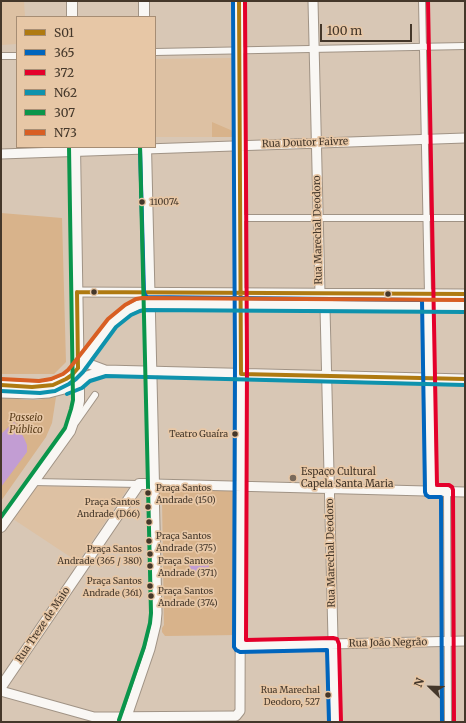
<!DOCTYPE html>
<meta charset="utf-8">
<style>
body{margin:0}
#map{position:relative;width:466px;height:723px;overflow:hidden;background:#d8c7b5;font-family:Merriweather,serif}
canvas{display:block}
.frame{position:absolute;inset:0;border:2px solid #44372a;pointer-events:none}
.legend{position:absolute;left:16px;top:16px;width:140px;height:132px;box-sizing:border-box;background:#e7c7a6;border:1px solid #a68d74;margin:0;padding:5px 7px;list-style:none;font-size:12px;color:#44372a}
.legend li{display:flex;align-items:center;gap:8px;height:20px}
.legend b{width:20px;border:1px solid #a68d74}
.north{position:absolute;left:410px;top:667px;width:40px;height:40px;-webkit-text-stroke:3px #e7c7a6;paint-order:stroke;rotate:293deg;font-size:11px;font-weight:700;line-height:16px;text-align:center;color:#44372a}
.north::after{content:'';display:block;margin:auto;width:14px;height:18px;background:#44372a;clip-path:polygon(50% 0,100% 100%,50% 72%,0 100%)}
.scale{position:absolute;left:320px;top:24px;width:92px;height:18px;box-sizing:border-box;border:2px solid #44372a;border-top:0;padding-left:5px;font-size:12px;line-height:14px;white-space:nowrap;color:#44372a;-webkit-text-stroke:3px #e7c7a6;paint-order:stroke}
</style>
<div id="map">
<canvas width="466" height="723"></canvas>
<div class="frame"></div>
<ul class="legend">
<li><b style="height:5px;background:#af7a11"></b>S01</li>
<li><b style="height:5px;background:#0065bd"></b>365</li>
<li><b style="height:5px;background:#e4002b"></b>372</li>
<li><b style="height:5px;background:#0e92ad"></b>N62</li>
<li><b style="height:5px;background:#0a954b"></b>307</li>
<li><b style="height:5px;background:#d85e23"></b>N73</li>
</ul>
<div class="north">N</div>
<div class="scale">100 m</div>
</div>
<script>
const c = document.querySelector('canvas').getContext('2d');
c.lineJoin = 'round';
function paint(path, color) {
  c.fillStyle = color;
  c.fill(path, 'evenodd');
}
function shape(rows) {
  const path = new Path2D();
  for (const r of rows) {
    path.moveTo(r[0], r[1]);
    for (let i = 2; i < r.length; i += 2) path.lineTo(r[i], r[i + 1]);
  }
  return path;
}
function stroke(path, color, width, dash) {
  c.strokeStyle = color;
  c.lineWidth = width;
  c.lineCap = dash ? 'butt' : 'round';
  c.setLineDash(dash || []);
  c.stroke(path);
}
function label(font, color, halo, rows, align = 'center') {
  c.font = font + ' Merriweather,serif';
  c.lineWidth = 3.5;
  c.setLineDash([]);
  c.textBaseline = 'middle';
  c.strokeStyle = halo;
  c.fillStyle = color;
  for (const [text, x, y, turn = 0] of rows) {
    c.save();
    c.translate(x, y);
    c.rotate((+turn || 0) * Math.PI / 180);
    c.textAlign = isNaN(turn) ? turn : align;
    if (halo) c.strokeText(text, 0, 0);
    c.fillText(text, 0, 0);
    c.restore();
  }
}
const built = shape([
 [1,1,24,1,25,17,17,17,17,44,1,45],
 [232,58,233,137,155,137,155,59],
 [34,486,128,488,78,562,13,519]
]);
const green = shape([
 [212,122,233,131,233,137,212,137],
 [1,213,62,218,66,362,54,374,1,374],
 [1,397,27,400,37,400,56,397,52,423,46,437,1,501],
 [160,489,233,491,235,492,237,635,168,636,165,636,162,632,162,628,164,625,162,500,159,498,159,491]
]);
const water = shape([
 [14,422,17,425,24,438,27,445,27,452,1,487,1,434],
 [200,557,207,559,209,567,206,572,198,574,192,572,189,565,191,560]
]);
const street = shape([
 [422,1,428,294],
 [155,52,465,46],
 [1,56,17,56],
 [240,218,465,218],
 [76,422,95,395],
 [33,482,139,484],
 [447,491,448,722]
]);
const secondary = shape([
 [313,1,320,293,325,308,335,722],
 [1,154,465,138],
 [77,292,465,294],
 [428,300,431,491],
 [81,357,89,364,105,370],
 [1,385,39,387,53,385,66,379,72,375,78,368,112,323,128,310,138,305,143,304,465,306],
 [1,393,33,394,49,393,68,388,79,383,87,376,105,370,465,379],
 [240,646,465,641],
 [1,691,94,717,233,716,236,716,240,711,241,362,240,293,239,1],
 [125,722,150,649,156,624,157,613,154,484,465,492]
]);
const primary = shape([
 [72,1,72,17],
 [144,1,144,17],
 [1,527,70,431,77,411,79,401,79,392,75,147],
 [1,687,139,484,154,484,146,147]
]);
const bus1 = shape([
 [239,1,241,374],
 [77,292,465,294],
 [77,292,78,368],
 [241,374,465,379],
 [1,385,32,387,53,385,66,379,72,375,78,368]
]);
const bus2 = shape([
 [233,1,235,362,234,647,236,650,240,652,327,650,329,722],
 [140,147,144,292,145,295,147,297,422,300,425,492,426,495,429,497,441,497,442,722]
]);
const bus3 = shape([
 [245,1,247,362,246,640,333,638,337,639,339,644,341,722],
 [428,1,437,485,449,485,452,487,453,490,454,722]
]);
const bus4 = shape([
 [1,391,40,393,55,391,69,384,76,379,83,372,116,327,131,315,140,311,144,310,465,312],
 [67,394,82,388,90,381,106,376,465,385]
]);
const bus5 = shape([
 [1,517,65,428,71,409,73,400,69,147],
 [119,720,144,647,150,623,151,613,140,147]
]);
const bus6 = shape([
 [1,379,39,381,51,379,63,374,68,370,73,364,108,319,125,305,136,299,142,298,465,300]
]);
const markers = [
 [142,202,3.5,"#44372a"],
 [94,292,3.5,"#44372a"],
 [388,294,3.5,"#44372a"],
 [235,434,3.5,"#44372a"],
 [293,478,4,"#78695b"],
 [148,493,3.5,"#44372a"],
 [148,507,3.5,"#44372a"],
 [149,522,3.5,"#44372a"],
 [149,541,3.5,"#44372a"],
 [150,554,3.5,"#44372a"],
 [150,566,3.5,"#44372a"],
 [150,586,3.5,"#44372a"],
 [151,596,3.5,"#44372a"],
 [328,695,3.5,"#44372a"]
];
const busNames = [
 ["110074",150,202],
 ["Teatro Guaíra",228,434,"right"],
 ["Praça Santos",156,488],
 ["Andrade (150)",156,500],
 ["Praça Santos",140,502,"right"],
 ["Andrade (D66)",140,514,"right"],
 ["Praça Santos",156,536],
 ["Andrade (375)",156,548],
 ["Praça Santos",142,549,"right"],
 ["Andrade (365 / 380)",142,561,"right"],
 ["Praça Santos",158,561],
 ["Andrade (371)",158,573],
 ["Praça Santos",142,581,"right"],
 ["Andrade (361)",142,593,"right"],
 ["Praça Santos",158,591],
 ["Andrade (374)",158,603],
 ["Rua Marechal",320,690,"right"],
 ["Deodoro, 527",320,702,"right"]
];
const streetNames = [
 ["Rua Doutor Faivre",305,143,-2],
 ["Rua Marechal Deodoro",318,230,-91],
 ["Rua Marechal Deodoro",331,553,-91],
 ["Rua Treze de Maio",43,625,-56],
 ["Rua João Negrão",388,643,-1]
];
const parkNames = [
 ["Passeio",26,418],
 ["Público",26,430]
];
const poiNames = [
 ["Espaço Cultural",301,472],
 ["Capela Santa Maria",301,484]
];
paint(built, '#ddc1a3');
paint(green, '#d8b38b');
paint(water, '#c29dd3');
stroke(street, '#a09385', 8);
stroke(secondary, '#a09385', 11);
stroke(primary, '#a09385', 12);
stroke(street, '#f9f7f4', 6);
stroke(secondary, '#f9f7f4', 9);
stroke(primary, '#f9f7f4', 10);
stroke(bus1, '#af7a11', 4);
stroke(bus2, '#0065bd', 4);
stroke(bus3, '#e4002b', 4);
stroke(bus4, '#0e92ad', 4);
stroke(bus5, '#0a954b', 4);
stroke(bus6, '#d85e23', 4);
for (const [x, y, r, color] of markers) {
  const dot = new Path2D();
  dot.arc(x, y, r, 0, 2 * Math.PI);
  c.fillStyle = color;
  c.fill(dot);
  stroke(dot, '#e7c7a6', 1.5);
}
label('9px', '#44372a', '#e7c7a6', busNames, 'left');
label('10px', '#44372a', '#e7c7a6', streetNames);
label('italic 10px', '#583b18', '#e7c7a6', parkNames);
label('10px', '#44372a', '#e7c7a6', poiNames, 'left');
</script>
